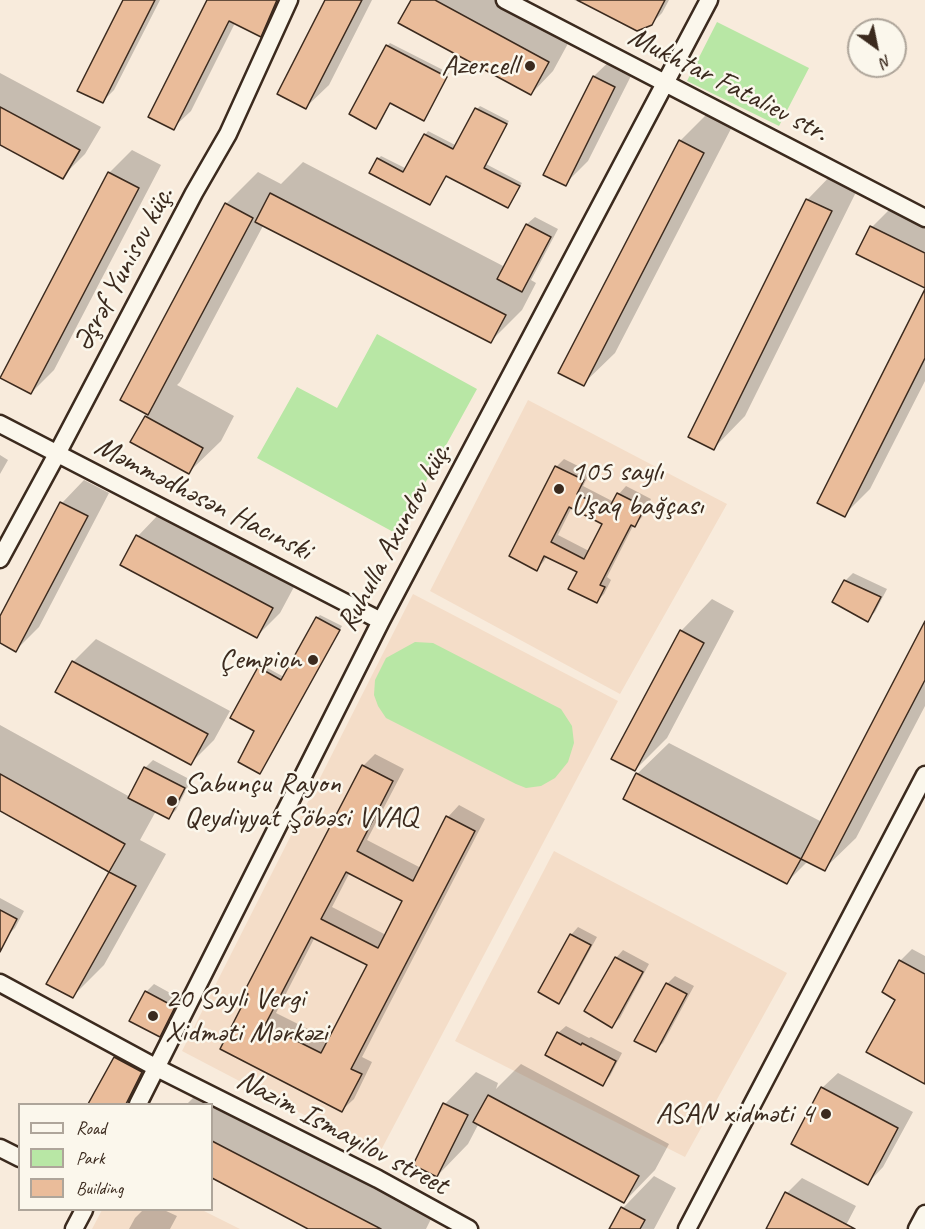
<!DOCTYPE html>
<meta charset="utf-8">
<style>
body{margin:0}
#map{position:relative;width:925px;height:1229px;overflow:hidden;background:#f8ebdc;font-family:Caveat,sans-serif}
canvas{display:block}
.legend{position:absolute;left:18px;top:1103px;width:195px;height:108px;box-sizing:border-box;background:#fbf7ec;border:2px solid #aea59a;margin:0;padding:8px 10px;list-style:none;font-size:18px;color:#3b2a1e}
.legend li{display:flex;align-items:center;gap:12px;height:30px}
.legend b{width:30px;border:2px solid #aea59a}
.north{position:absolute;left:847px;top:18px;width:60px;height:60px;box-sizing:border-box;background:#fbf7ec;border:2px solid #aea59a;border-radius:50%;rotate:147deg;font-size:16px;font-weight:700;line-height:24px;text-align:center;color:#3b2a1e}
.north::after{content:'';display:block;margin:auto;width:21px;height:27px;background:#3b2a1e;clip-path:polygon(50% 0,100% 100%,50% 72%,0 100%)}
</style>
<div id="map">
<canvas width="925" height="1229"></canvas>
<ul class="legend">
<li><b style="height:8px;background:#fbf7ec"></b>Road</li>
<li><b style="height:16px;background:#b8e7a5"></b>Park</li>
<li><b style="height:16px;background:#eabc9a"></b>Building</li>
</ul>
<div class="north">N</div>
</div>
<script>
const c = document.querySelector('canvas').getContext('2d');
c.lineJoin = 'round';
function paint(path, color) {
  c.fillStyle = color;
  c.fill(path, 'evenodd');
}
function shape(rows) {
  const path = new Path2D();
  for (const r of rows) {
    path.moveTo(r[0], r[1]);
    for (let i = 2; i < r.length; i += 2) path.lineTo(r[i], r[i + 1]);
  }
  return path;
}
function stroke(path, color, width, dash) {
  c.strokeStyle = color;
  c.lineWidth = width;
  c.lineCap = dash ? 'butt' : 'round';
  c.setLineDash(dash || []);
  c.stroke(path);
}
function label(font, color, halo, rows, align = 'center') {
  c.font = font + ' Caveat,sans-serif';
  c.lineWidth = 5;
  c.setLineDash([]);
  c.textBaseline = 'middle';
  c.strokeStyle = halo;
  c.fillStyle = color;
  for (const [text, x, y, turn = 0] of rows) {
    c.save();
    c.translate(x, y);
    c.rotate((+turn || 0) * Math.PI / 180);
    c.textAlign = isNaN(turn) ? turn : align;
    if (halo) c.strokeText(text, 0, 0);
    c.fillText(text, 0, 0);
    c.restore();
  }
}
const built = shape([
 [528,400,727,504,620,694,430,591],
 [413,594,618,701,379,1154,182,1051],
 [554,851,787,973,685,1157,455,1041],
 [102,1210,202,1210,240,1229,92,1229]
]);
const green = shape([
 [717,22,809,68,779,126,687,81],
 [377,334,477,389,397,534,257,458,297,387,337,408],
 [415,642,433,643,561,709,572,726,574,743,568,762,555,778,541,786,526,788,516,784,386,718,378,706,374,695,375,680,386,658]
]);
const shadow = shape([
 [124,0,160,0,114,90,103,101],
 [207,0,286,0,278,18,260,35,235,23,191,111,173,128,208,1],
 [327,0,372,0,329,85,306,107],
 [412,0,500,0,571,38,553,71,531,94],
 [574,0,669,0,662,13,651,24,583,2,581,3],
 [390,43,449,73,427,116,391,102,380,124,376,127,387,46],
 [617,54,637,64,588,161,565,184,545,174,594,76],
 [0,73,101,127,85,154,62,177,0,143],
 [480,106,509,121,486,164,522,183,511,203,508,207,447,174,433,200,430,203,378,159,381,156,407,169,425,135,428,131,457,146,477,109],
 [712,109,735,121,615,353,583,384,560,373,680,141],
 [132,150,161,165,54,370,31,393,109,173],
 [303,162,505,267,527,224,535,217,558,229,531,280,536,283,522,310,490,342,264,224,180,382,177,385,234,416,221,441,189,472,146,417,149,414,122,400,226,204,258,172,281,184],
 [838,168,862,180,745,416,714,448,807,200],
 [898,201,925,214,925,287,858,253,872,227],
 [925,292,925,381,870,489,844,515],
 [0,455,8,460,0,474],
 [564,459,590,472,583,486,614,502,619,494,626,486,651,499,642,517,635,525,634,524,607,577,611,580,604,594,597,601,579,572,547,556,544,561,537,569,511,556,557,466],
 [572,507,604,523,589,551,558,535],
 [84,480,109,493,39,627,16,650,0,642,0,619,62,503],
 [160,513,295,585,280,613,257,636,138,536],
 [853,573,887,589,875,612,867,620,845,581],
 [712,599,734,611,667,738,635,770,681,631],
 [320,615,342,626,263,769,260,772,256,731,259,668,262,665,284,677,317,618],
 [925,624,925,706,856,838,824,869,808,861,787,882,637,774,669,743,822,822],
 [96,639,230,711,214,740,191,763,73,662],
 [0,725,130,797,145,768,153,760,191,780,176,810,169,817,156,811,140,840,166,854,104,965,73,996,48,983,111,871,0,809],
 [375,754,404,769,367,840,421,868,448,817,459,805,485,819,362,1057,372,1062,354,1099,342,1110,222,1048,363,766],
 [350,872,404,900,386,935,332,907],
 [315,937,369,965,330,1040,276,1013],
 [0,898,24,911,15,928,7,936,0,932],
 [578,927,597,937,566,994,559,1002,571,935],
 [912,949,925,956,925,1083,897,999,884,992,901,960],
 [623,950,649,964,620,1018,612,1026,616,958],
 [675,976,694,986,663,1043,655,1050,636,1040,667,984],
 [154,984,181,999,167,1028,160,1036,146,992],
 [566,1026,589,1038,591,1037,622,1053,610,1076,602,1084,558,1033],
 [123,1050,149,1064,128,1104,89,1104,115,1058],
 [521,1064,669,1144,655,1170,624,1202,479,1123,468,1144,437,1176,445,1104,476,1072,498,1083,496,1089],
 [838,1073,913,1112,883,1167,868,1183,822,1088],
 [203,1088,436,1209,426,1229,312,1229,212,1177,212,1104,187,1104],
 [654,1176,676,1188,654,1229,611,1229,623,1208],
 [802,1178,856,1206,844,1229,767,1229,787,1193],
 [143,1210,164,1210,177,1216,170,1229,129,1229,135,1218]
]);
const building = shape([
 [123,0,155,0,103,103,77,91,123,0],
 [207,0,277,0,261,37,229,21,174,130,148,117,207,0],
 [325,0,362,0,306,109,277,94,325,0],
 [411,0,435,0,549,62,531,95,398,23,411,0],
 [577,0,665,0,652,25,637,31,577,0],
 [386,45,447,77,424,121,390,103,376,129,349,114,386,45],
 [593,76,615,87,566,186,543,175,593,76],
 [0,107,80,150,63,179,0,145,0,107],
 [475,108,507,124,484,168,520,186,508,208,446,176,430,205,369,173,377,158,403,172,424,134,453,149,475,108],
 [679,140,704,153,584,386,558,373,679,140],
 [108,172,139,188,31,394,0,378,108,172],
 [270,193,506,315,491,343,255,222,270,193],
 [806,199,832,211,714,450,688,437,806,199],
 [225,203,253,218,148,415,120,400,225,203],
 [526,224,551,237,522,292,497,279,526,224],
 [870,226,925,253,925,288,856,254,870,226],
 [925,289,925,358,845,517,817,503,925,289],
 [145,416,203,448,189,474,130,442,145,416],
 [555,466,584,480,577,494,608,510,617,493,645,507,635,527,631,525,600,585,605,587,597,603,568,589,577,572,544,556,537,571,509,556,555,466],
 [569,507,602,524,584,559,551,542,569,507],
 [60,502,88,516,16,652,0,643,0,616,60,502],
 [136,535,273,608,257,638,120,565,136,535],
 [844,580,881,597,868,622,832,602,844,580],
 [316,617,340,630,260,774,238,762,254,731,230,718,258,667,281,680,316,617],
 [925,621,925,680,825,871,801,859,925,621],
 [680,630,704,643,635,771,611,759,680,630],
 [72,661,208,734,191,765,55,692,72,661],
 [362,765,393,781,357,851,413,881,446,816,475,831,351,1069,362,1074,342,1112,220,1049,248,994,244,992,362,765],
 [346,872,402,901,378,948,321,919,346,872],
 [311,937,367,965,321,1053,265,1025,311,937],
 [144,767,185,788,169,819,128,798,144,767],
 [636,773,801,859,787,884,623,799,636,773],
 [0,774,125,844,109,872,0,811,0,774],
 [109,872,136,886,73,998,46,984,109,872],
 [0,910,17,919,0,952,0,910],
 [570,934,591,945,559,1004,538,992,570,934],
 [615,957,643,972,612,1028,584,1011,615,957],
 [899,960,925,974,925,1084,866,1052,895,1000,882,992,899,960],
 [666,983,687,994,656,1052,634,1041,666,983],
 [145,991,175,1007,160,1037,129,1021,145,991],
 [557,1032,581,1045,582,1043,616,1061,603,1086,545,1055,557,1032],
 [114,1057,142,1072,126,1104,88,1104,114,1057],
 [821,1087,898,1128,868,1185,791,1144,821,1087],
 [488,1095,639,1176,624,1203,473,1122,488,1095],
 [443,1103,468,1115,437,1177,413,1165,443,1103],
 [212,1141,381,1229,308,1229,212,1178,212,1141],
 [785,1192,855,1229,766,1229,785,1192],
 [621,1207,645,1220,640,1229,609,1229,621,1207]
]);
const minor = shape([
 [505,0,925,218],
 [0,424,381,621],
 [0,559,57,454,194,193,228,134,289,0],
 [0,983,157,1068,378,1179,469,1229],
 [138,1104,381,621,709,0],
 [0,1148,20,1158],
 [74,1229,84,1210],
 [687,1229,925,775],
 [917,1229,925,1214]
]);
const markers = [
 [530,66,6,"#3b2a1e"],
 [559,489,6,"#3b2a1e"],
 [313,660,6,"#3b2a1e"],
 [172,801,6,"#3b2a1e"],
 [153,1016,6,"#3b2a1e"],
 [826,1114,6,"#3b2a1e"]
];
const poiNames = [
 ["Azercell",518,66],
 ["105 saylı",571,472,"left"],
 ["Uşaq bağçası",571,506,"left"],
 ["Çempion",301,660],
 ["Sabunçu Rayon",184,784,"left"],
 ["Qeydiyyat Şöbəsi VVAQ",184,818,"left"],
 ["20 Saylı Vergi",165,999,"left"],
 ["Xidməti Mərkəzi",165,1033,"left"],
 ["ASAN xidməti 4",814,1114]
];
const streetNames = [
 ["Mukhtar Fataliev str.",728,85,27],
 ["Əşrəf Yunisov küç.",124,269,-62],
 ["Məmmədhəsən Hacınski",203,499,27],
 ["Ruhulla Axundov küç.",395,537,-62],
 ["Nazim Ismayilov street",342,1133,28]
];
paint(built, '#f4ddc8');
paint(green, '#b8e7a5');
paint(shadow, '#0003');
paint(building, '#eabc9a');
stroke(building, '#3b2a1e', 1.5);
stroke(minor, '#3b2a1e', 21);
stroke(minor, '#fbf7ec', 16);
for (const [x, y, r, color] of markers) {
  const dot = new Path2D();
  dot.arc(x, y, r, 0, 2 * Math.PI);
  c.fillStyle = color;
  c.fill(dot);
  stroke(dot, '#fbf7ec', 2);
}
label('30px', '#3b2a1e', '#fbf7ec', poiNames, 'right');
label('30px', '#3b2a1e', '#fbf7ec', streetNames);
</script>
